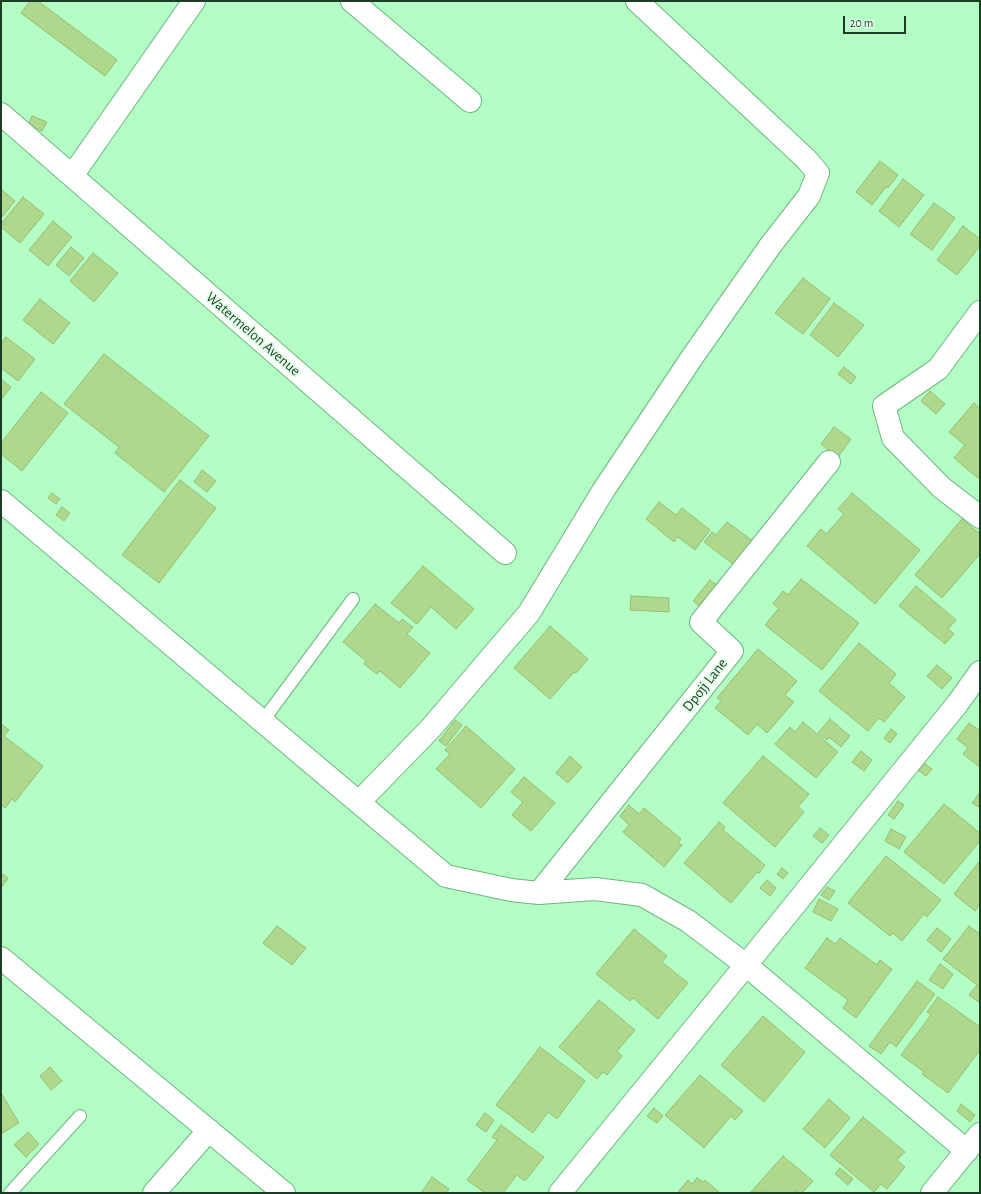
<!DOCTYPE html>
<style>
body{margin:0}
#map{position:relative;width:981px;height:1194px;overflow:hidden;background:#b2fec4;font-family:"Alegreya Sans",sans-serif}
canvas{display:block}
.frame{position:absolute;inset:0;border:2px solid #1d3c26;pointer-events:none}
.scale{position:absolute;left:843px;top:16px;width:63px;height:18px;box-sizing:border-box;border:2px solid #1d3c26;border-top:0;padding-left:5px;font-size:12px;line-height:14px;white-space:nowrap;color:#1d3c26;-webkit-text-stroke:3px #e1ffe7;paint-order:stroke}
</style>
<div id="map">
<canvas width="981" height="1194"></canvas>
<div class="frame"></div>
<div class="scale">20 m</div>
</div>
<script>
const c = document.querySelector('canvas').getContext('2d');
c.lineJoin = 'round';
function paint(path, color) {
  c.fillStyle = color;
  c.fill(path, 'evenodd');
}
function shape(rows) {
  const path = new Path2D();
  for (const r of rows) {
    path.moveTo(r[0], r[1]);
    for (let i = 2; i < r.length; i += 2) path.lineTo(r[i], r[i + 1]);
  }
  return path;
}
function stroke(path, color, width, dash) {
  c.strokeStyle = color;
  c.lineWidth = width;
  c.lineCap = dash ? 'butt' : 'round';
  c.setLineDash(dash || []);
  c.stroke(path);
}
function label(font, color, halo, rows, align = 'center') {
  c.font = font + ' "Alegreya Sans",sans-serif';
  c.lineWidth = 4;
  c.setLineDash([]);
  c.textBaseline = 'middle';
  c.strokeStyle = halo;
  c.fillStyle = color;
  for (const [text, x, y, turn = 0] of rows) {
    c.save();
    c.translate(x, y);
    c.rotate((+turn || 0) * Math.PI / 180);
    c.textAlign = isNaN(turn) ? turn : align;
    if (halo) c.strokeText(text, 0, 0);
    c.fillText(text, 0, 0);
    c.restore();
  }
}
const building = shape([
 [30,1,38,1,117,60,105,76,21,13,30,1],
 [32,116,47,122,42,131,28,125,32,116],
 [880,161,898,175,888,188,886,187,872,205,856,192,880,161],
 [903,179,924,195,899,227,879,211,903,179],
 [2,190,15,201,1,218,1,191,2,190],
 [23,197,44,214,20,243,1,227,1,224,23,197],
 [934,203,955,218,932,250,910,234,934,203],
 [53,221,72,237,48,266,29,250,53,221],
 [963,226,980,239,980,246,957,275,937,260,963,226],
 [71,247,84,258,69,276,56,265,71,247],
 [93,253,118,273,94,302,70,281,93,253],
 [803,278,830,299,803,334,775,313,803,278],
 [40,299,70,323,53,344,23,320,40,299],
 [834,303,864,325,838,357,810,335,834,303],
 [6,337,35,359,18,381,1,368,1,343,6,337],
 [104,354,209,436,164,492,115,453,119,447,64,404,104,354],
 [844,367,856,377,851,384,838,374,844,367],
 [1,379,11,387,1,400,1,379],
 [930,391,945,404,936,414,921,401,930,391],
 [41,392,68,413,22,471,1,454,1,443,41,392],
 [974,403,980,408,980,476,978,478,954,458,965,445,949,432,974,403],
 [834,427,851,439,838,457,821,444,834,427],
 [202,470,216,481,207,492,194,482,202,470],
 [180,480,216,508,159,583,122,555,180,480],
 [52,493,60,499,56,504,48,498,52,493],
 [852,493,920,550,875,604,807,546,821,529,826,534,844,514,838,509,852,493],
 [659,502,676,515,682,508,710,530,695,550,678,537,674,542,646,519,659,502],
 [62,507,70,513,64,521,56,515,62,507],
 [962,519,980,534,980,554,942,598,915,575,962,519],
 [727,522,757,544,738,568,704,542,712,532,716,535,727,522],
 [423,566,474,609,456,629,431,607,417,624,391,603,423,566],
 [801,579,859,623,822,670,765,625,779,608,773,604,783,591,788,595,801,579],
 [710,580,721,588,704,610,693,601,710,580],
 [916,586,956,620,948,629,954,634,945,644,899,606,916,586],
 [631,596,669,598,669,612,630,610,631,596],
 [375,604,399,623,402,619,413,627,407,634,430,653,400,688,380,671,377,674,364,664,366,661,343,642,375,604],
 [550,626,588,659,576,673,574,672,550,699,514,668,550,626],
 [859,643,896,674,889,683,905,697,884,722,879,718,868,731,819,691,859,643],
 [758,649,797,681,785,695,794,702,767,733,757,724,748,735,715,708,721,701,717,698,758,649],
 [937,665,952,678,942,689,927,676,937,665],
 [830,719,850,736,841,747,829,737,827,740,818,733,830,719],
 [455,720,462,725,446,746,439,741,455,720],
 [803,722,838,752,816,778,775,744,790,727,795,732,803,722],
 [969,723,980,731,980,767,963,754,968,748,957,739,969,723],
 [1,724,9,730,4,736,43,766,15,802,12,799,5,808,1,805,1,724],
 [466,726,515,769,481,808,436,769,450,754,445,750,466,726],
 [891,729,897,734,890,743,884,738,891,729],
 [861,751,872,760,864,771,852,762,861,751],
 [570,756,582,767,568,783,556,773,570,756],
 [763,756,809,794,798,807,804,812,775,847,723,803,763,756],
 [925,764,932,769,926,776,919,771,925,764],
 [524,777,555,803,531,831,512,815,523,802,511,792,524,777],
 [980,792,980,808,972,803,980,792],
 [898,801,904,805,894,819,888,815,898,801],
 [944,804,980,833,980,841,944,884,904,852,944,804],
 [629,805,639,814,644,808,681,839,678,843,682,845,664,867,623,832,629,825,620,816,629,805],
 [719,822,725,827,723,830,765,865,759,873,757,872,731,903,684,863,719,822],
 [820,828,829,835,822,843,813,836,820,828],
 [891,829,906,837,899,849,885,841,891,829],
 [886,856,941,900,927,917,924,914,902,941,893,933,890,936,848,903,886,856],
 [978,863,980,864,980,904,975,911,954,894,978,863],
 [782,868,788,873,783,879,777,874,782,868],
 [1,873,8,878,1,888,1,873],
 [767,880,776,888,770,896,760,888,767,880],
 [827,887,835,891,829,900,821,895,827,887],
 [819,899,838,909,831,921,813,912,819,899],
 [277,926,306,948,292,965,263,943,277,926],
 [969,926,980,934,980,1003,969,995,977,985,943,959,969,926],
 [937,928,951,939,941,952,927,940,937,928],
 [634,929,667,956,662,962,688,983,658,1019,633,998,630,1001,596,974,634,929],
 [827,938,835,944,840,938,877,965,880,960,892,969,856,1018,843,1008,848,1000,805,968,827,938],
 [940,964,953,974,943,989,929,980,940,964],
 [917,981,935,994,896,1047,890,1042,881,1054,869,1046,917,981],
 [938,997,980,1027,980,1050,948,1093,922,1074,924,1072,901,1055,931,1015,927,1012,938,997],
 [599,1000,635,1030,617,1051,622,1056,607,1075,603,1072,597,1079,559,1047,599,1000],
 [763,1016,805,1052,764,1102,721,1065,763,1016],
 [540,1047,585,1081,557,1119,548,1112,533,1133,496,1105,540,1047],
 [50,1067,62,1081,51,1090,40,1076,50,1067],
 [700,1075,743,1111,735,1120,731,1116,704,1148,665,1115,700,1075],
 [1,1093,19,1123,1,1134,1,1093],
 [829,1099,850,1118,825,1148,803,1129,829,1099],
 [961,1104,975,1115,970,1122,957,1111,961,1104],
 [654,1108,663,1116,657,1123,647,1116,654,1108],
 [485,1113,494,1120,486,1132,476,1125,485,1113],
 [863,1117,905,1152,897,1160,905,1167,887,1189,881,1184,874,1192,830,1155,863,1117],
 [501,1125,544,1157,525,1181,517,1175,503,1193,485,1193,467,1180,497,1140,492,1137,501,1125],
 [28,1132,39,1144,26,1157,14,1145,28,1132],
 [783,1156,813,1181,802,1193,799,1193,797,1191,795,1193,751,1192,783,1156],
 [840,1168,853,1179,848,1185,835,1174,840,1168],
 [432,1177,449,1189,446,1193,421,1193,432,1177],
 [697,1178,703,1182,705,1180,720,1193,677,1193,688,1180,692,1184,697,1178]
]);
const lane = shape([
 [262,722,353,599],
 [10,1193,80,1116]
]);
const street = shape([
 [352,1,470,101],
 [1,114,505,553],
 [72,176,194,1],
 [980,312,938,369,884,406,893,438,942,488,980,517],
 [1,501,446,876,511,890,539,893,595,889,642,895,688,921,746,965,967,1151],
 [359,802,431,728,529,613,603,491,693,356,770,246,809,196,818,173,806,159,637,1],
 [539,893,732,651,701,622,829,462],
 [1,958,284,1193],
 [154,1193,209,1130],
 [560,1193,746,965,958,703,980,672],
 [932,1193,980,1134]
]);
const streetNames = [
 ["Watermelon Avenue",253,334,41],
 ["Dpojj Lane",705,685,-52]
];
paint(building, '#b0d88d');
stroke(building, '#96bd74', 1);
stroke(lane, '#6cb67f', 14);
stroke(street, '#6cb67f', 24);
stroke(lane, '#fff', 12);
stroke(street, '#fff', 22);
label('15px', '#1d3c26', '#e1ffe7', streetNames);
</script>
